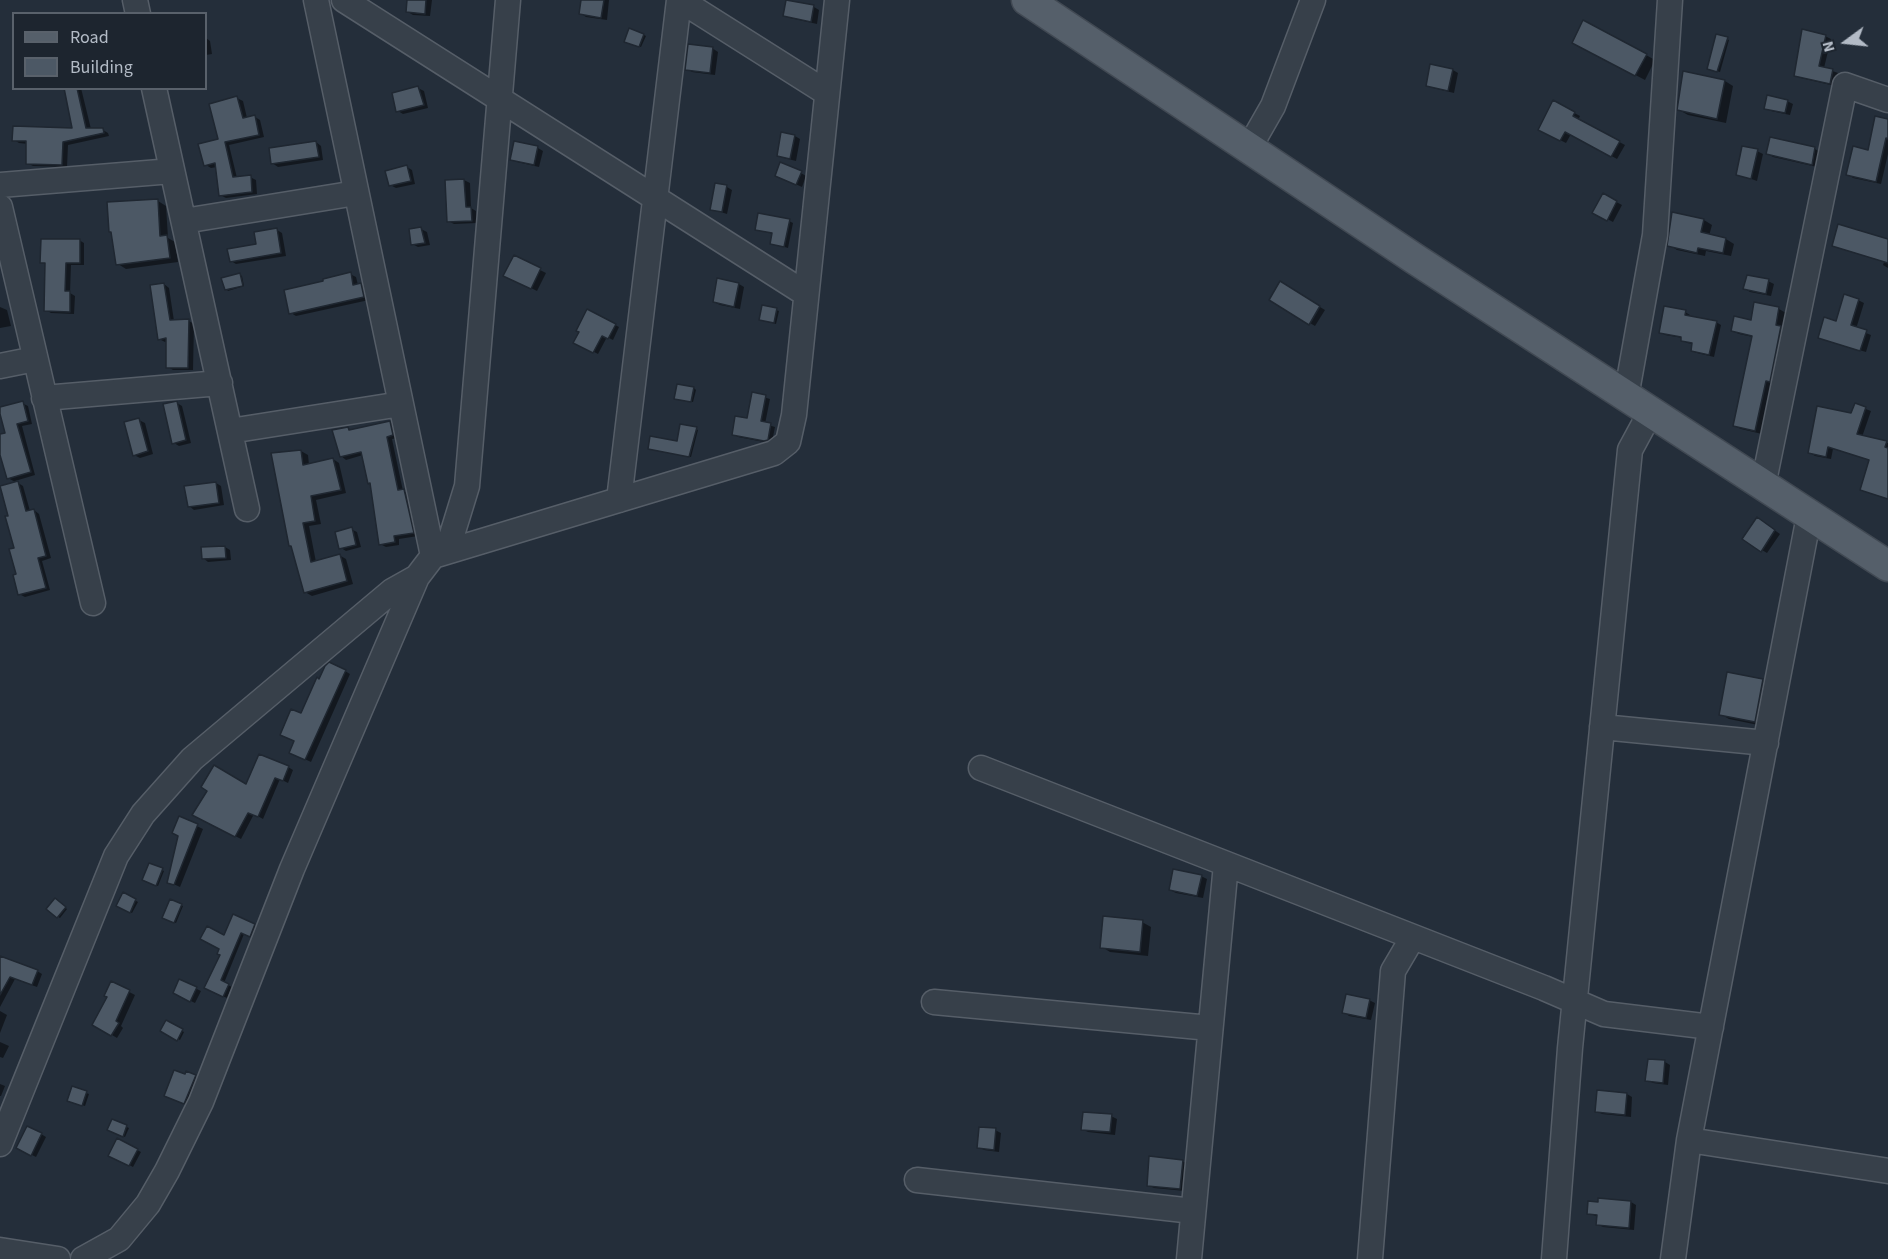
<!DOCTYPE html>
<style>
body{margin:0}
#map{position:relative;width:1888px;height:1259px;overflow:hidden;background:#242e3a;font-family:"Source Sans 3",sans-serif}
canvas{display:block}
.legend{position:absolute;left:12px;top:12px;width:195px;height:78px;box-sizing:border-box;background:#1d252f;border:2px solid #59616b;margin:0;padding:8px 10px;list-style:none;font-size:18px;color:#b3bbc6}
.legend li{display:flex;align-items:center;gap:12px;height:30px}
.legend b{width:30px;border:2px solid #59616b}
.north{position:absolute;left:1816px;top:12px;width:60px;height:60px;-webkit-text-stroke:4px #1d252f;paint-order:stroke;rotate:255deg;font-size:16px;font-weight:700;line-height:24px;text-align:center;color:#b3bbc6}
.north::after{content:'';display:block;margin:auto;width:21px;height:27px;background:#b3bbc6;clip-path:polygon(50% 0,100% 100%,50% 72%,0 100%)}
</style>
<div id="map">
<canvas width="1888" height="1259"></canvas>
<ul class="legend">
<li><b style="height:8px;background:#555f6a"></b>Road</li>
<li><b style="height:16px;background:#4c5865"></b>Building</li>
</ul>
<div class="north">N</div>
</div>
<script>
const c = document.querySelector('canvas').getContext('2d');
c.lineJoin = 'round';
function paint(path, color) {
  c.fillStyle = color;
  c.fill(path, 'evenodd');
}
function shape(rows) {
  const path = new Path2D();
  for (const r of rows) {
    path.moveTo(r[0], r[1]);
    for (let i = 2; i < r.length; i += 2) path.lineTo(r[i], r[i + 1]);
  }
  return path;
}
function stroke(path, color, width, dash) {
  c.strokeStyle = color;
  c.lineWidth = width;
  c.lineCap = dash ? 'butt' : 'round';
  c.setLineDash(dash || []);
  c.stroke(path);
}
const shadow = shape([
 [409,0,432,0,430,16,413,15,408,12],
 [582,0,609,0,607,20,586,17,580,13],
 [787,1,814,7,819,10,817,24,790,18,785,15],
 [644,35,646,36,641,47,628,42],
 [1825,36,1831,39,1824,68,1838,73,1835,86,1801,78,1795,75],
 [206,38,210,41,212,54,206,55],
 [1727,39,1729,40,1720,72,1710,69],
 [1582,47,1646,55,1655,60,1645,80],
 [712,48,718,52,715,75,692,72,687,69],
 [1453,70,1458,73,1454,93,1433,88,1427,85],
 [1685,73,1725,81,1733,86,1726,123,1688,115,1679,110],
 [65,88,81,88,91,129,103,130,108,133,109,136,68,145,67,167,33,166,27,163,28,144,19,143,14,140,74,129],
 [418,88,424,91,428,108,403,114,398,111],
 [237,98,243,101,247,118,255,117,260,120,264,137,229,145,237,178,250,177,256,180,257,194,226,198,220,195,217,167,211,168,206,165,220,140],
 [1787,101,1793,104,1790,115,1771,111,1766,108],
 [1554,102,1580,116,1578,120,1625,145,1617,159,1571,134,1566,143,1540,130],
 [1888,121,1888,154,1881,184,1853,178,1848,174,1869,151],
 [782,134,795,136,800,139,796,161,784,158,778,155],
 [1771,139,1815,149,1820,152,1817,167,1773,157,1768,154],
 [316,142,321,146,323,160,278,167,272,163],
 [538,148,543,151,539,167,517,162,512,159],
 [1757,151,1763,154,1757,181,1737,174],
 [407,167,412,170,415,184,396,188,390,185],
 [801,173,806,176,802,187,782,178],
 [464,180,470,183,471,208,476,211,477,223,454,224,448,221],
 [716,185,727,187,732,190,727,214,711,209],
 [1603,195,1622,205,1613,222,1594,212],
 [158,201,166,206,168,238,175,242,178,262,126,269,118,264],
 [1704,220,1712,225,1709,236,1726,239,1734,244,1731,256,1706,251,1705,256,1677,250,1669,245],
 [789,221,793,223,788,248,771,243,773,234,756,229],
 [421,229,427,232,430,245,418,247,412,244],
 [277,230,282,233,286,256,236,264,231,261,258,245],
 [79,240,84,243,84,265,71,265,70,293,75,296,74,314,51,313,46,310,47,265,42,262],
 [1888,241,1888,268,1883,265,1884,262,1833,246],
 [514,257,546,273,537,291,511,278],
 [239,274,242,276,244,286,228,291,226,289],
 [350,274,356,277,358,285,361,284,366,287,369,300,296,316,291,313],
 [1768,281,1774,284,1771,296,1750,292,1745,289],
 [1280,283,1325,310,1315,326,1271,300],
 [164,284,169,288,174,321,189,321,194,324,193,370,173,370,168,367,168,341,165,342,159,339],
 [739,284,744,287,740,309,720,305,714,302],
 [1858,300,1864,303,1856,329,1871,335,1866,352,1825,340,1837,323],
 [1756,304,1779,309,1786,313,1782,329,1787,331,1762,434,1741,429,1734,426,1753,337,1739,334,1732,331,1752,321],
 [0,307,7,310,11,326,0,328],
 [776,310,779,311,776,324,763,321],
 [588,311,619,327,613,340,607,337,598,354,575,342],
 [1685,312,1690,315,1690,317,1716,322,1721,325,1714,357,1697,353,1692,351,1694,344,1687,343,1682,340,1683,338,1665,335,1660,332],
 [694,388,696,390,693,402,678,400],
 [753,394,770,399,765,424,775,427,772,442,769,443,738,437,733,434,748,420],
 [22,403,28,406,32,424,22,426,35,475,15,481,23,486,30,511,34,510,39,514,51,558,42,561,50,590,25,597,19,594,16,549,9,517,17,483,8,478,2,457,0,456,0,435,7,434],
 [177,403,182,406,191,443,179,446,174,443],
 [1855,405,1871,411,1862,437,1888,443,1888,499,1862,490,1871,460,1833,449,1831,459,1815,456,1810,453,1852,414],
 [139,420,145,423,153,454,140,458,134,455],
 [390,422,395,425,398,438,392,439,403,491,410,494,418,536,399,539,399,545,386,547,380,544,371,484,369,483,363,455,346,460,341,456,348,428,353,431],
 [696,429,698,430,691,457,649,449,678,443],
 [301,451,308,455,309,465,333,459,339,463,346,493,316,500,321,524,309,526,316,562,339,555,346,559,353,584,312,596,305,592,293,546],
 [216,483,221,486,224,505,194,510,189,506],
 [1763,522,1780,534,1767,553,1762,550],
 [351,529,357,532,361,547,346,551,341,548],
 [225,547,230,550,231,560,208,562,203,558],
 [345,671,350,674,311,762,296,755,296,741,302,715,320,681],
 [1763,680,1771,685,1763,726,1729,719,1720,714],
 [288,767,293,770,288,783,280,779,263,819,254,814,241,839,194,815,209,790,247,786],
 [180,818,203,829,180,887,169,882,180,836],
 [162,870,164,871,158,886,146,881],
 [1201,876,1207,879,1203,898,1176,893,1170,890],
 [123,894,138,902,132,913,118,906],
 [57,901,67,909,60,918,48,909],
 [171,901,183,906,176,923,164,917],
 [234,916,258,927,254,937,244,934,224,983,232,987,227,998,209,990],
 [1142,922,1151,927,1148,956,1110,952,1102,947],
 [0,962,37,971,42,974,37,987,15,979,0,1007],
 [180,981,201,991,195,1003,174,993],
 [112,983,135,995,121,1026,123,1028,117,1038,94,1024,109,997],
 [1369,1000,1375,1003,1371,1020,1349,1016,1344,1012],
 [0,1011,7,1015,0,1033],
 [166,1022,184,1032,180,1040,162,1031],
 [0,1042,9,1046,3,1058,0,1057],
 [1665,1062,1670,1065,1668,1085,1653,1083,1647,1080],
 [187,1073,201,1079,190,1106,171,1098],
 [0,1084,5,1086,1,1096,0,1096],
 [75,1089,89,1094,85,1106,72,1102],
 [1598,1092,1627,1094,1632,1097,1631,1117,1602,1114,1596,1111],
 [1111,1116,1117,1119,1115,1135,1088,1132,1082,1129],
 [113,1121,129,1128,125,1137,109,1129],
 [995,1130,1001,1133,999,1152,984,1150,978,1147],
 [41,1134,46,1137,36,1157,18,1148],
 [118,1140,141,1152,133,1167,110,1155],
 [1182,1161,1188,1164,1185,1191,1154,1188,1148,1185],
 [1631,1202,1636,1205,1634,1230,1603,1227,1597,1224,1598,1217,1588,1213]
]);
const building = shape([
 [407,0,426,0,425,14,406,12,407,0],
 [581,0,604,0,601,18,579,14,581,0],
 [786,0,814,5,811,22,783,16,786,0],
 [1583,20,1647,54,1635,76,1572,43,1583,20],
 [629,28,644,34,639,47,624,42,629,28],
 [1802,29,1826,35,1819,66,1833,69,1830,84,1794,76,1802,29],
 [1716,34,1728,37,1717,72,1707,69,1716,34],
 [688,44,713,47,710,73,685,70,688,44],
 [1430,64,1453,69,1448,91,1426,86,1430,64],
 [1683,71,1725,80,1717,119,1677,110,1683,71],
 [418,86,424,105,396,112,392,93,418,86],
 [64,88,77,88,86,128,103,128,104,133,63,142,62,165,26,164,26,141,12,141,13,126,72,128,64,88],
 [1767,95,1788,100,1785,113,1764,109,1767,95],
 [237,96,243,118,255,115,259,135,225,142,233,177,251,175,252,192,219,196,215,163,204,166,198,144,218,139,209,104,237,96],
 [1553,100,1575,112,1573,116,1620,141,1611,157,1565,132,1560,141,1538,130,1553,100],
 [1875,116,1888,119,1888,139,1886,138,1876,182,1846,175,1853,146,1868,150,1875,116],
 [781,132,795,135,790,159,777,156,781,132],
 [1770,137,1815,147,1812,165,1766,154,1770,137],
 [316,141,319,157,271,164,269,148,316,141],
 [514,141,538,146,534,165,510,160,514,141],
 [1742,146,1758,149,1751,179,1736,175,1742,146],
 [780,162,802,171,796,185,775,176,780,162],
 [407,165,411,181,389,186,385,171,407,165],
 [464,179,466,207,471,207,472,221,447,222,445,180,464,179],
 [715,183,727,185,722,212,710,210,715,183],
 [1603,193,1617,201,1607,221,1592,213,1603,193],
 [158,199,160,236,167,235,170,258,116,265,111,232,109,232,107,202,158,199],
 [1672,212,1704,219,1701,232,1726,238,1723,253,1698,248,1697,253,1667,246,1672,212],
 [758,213,790,219,784,247,770,244,772,233,755,230,758,213],
 [1838,224,1888,239,1888,263,1832,246,1838,224],
 [421,227,425,243,411,245,409,229,421,227],
 [277,228,281,253,230,262,227,249,256,244,254,232,277,228],
 [41,239,80,239,80,263,66,263,65,291,70,291,70,312,44,311,45,263,40,263,41,239],
 [514,255,541,268,531,289,503,276,514,255],
 [351,272,353,285,361,283,364,297,289,314,284,290,323,281,323,279,351,272],
 [240,273,243,286,225,290,221,278,240,273],
 [1747,275,1769,279,1766,294,1743,289,1747,275],
 [717,278,739,283,734,307,713,302,717,278],
 [1280,281,1320,306,1309,325,1269,300,1280,281],
 [164,283,170,320,189,319,188,368,166,368,166,338,158,340,150,285,164,283],
 [1844,294,1859,299,1851,325,1867,330,1860,351,1818,338,1824,317,1836,321,1844,294],
 [1754,302,1779,307,1776,325,1781,326,1770,382,1766,381,1755,431,1733,426,1752,336,1731,331,1734,316,1751,320,1754,302],
 [762,305,777,308,774,323,759,320,762,305],
 [1664,306,1686,310,1685,315,1717,321,1709,355,1691,351,1692,343,1681,341,1681,337,1659,333,1664,306],
 [587,309,616,324,608,339,602,336,593,353,573,343,579,332,576,331,587,309],
 [677,384,694,387,691,402,674,399,677,384],
 [752,392,766,395,761,421,771,423,768,440,764,441,732,435,735,416,747,418,752,392],
 [23,401,28,421,17,424,31,472,7,479,0,455,0,434,5,433,0,414,0,407,23,401],
 [177,401,186,440,172,444,163,404,177,401],
 [1855,403,1866,407,1857,434,1887,441,1885,447,1888,448,1888,499,1860,490,1869,460,1828,447,1826,457,1808,453,1817,406,1851,413,1855,403],
 [139,418,148,451,133,456,124,422,139,418],
 [390,421,393,435,387,437,398,490,404,489,414,533,394,536,395,542,379,545,370,483,368,484,361,452,340,457,332,430,348,427,349,430,390,421],
 [680,424,697,427,689,457,648,449,650,436,677,441,680,424],
 [301,450,303,465,333,458,341,490,311,496,315,521,303,523,311,562,340,554,347,581,304,593,291,546,289,546,271,453,301,450],
 [18,481,26,511,34,509,46,556,38,558,46,588,18,595,13,575,16,574,9,549,14,548,5,516,8,516,0,486,18,481],
 [216,482,219,503,188,507,184,486,216,482],
 [1757,517,1775,530,1761,552,1742,539,1757,517],
 [352,527,356,545,339,549,335,532,352,527],
 [225,546,226,558,202,559,201,547,225,546],
 [329,662,346,670,305,760,289,753,294,741,280,735,291,709,301,713,317,677,319,679,325,666,329,662],
 [1727,672,1763,679,1755,722,1719,715,1727,672],
 [259,754,289,766,283,781,275,778,258,817,248,813,235,837,192,815,207,791,201,787,214,765,246,784,259,754],
 [179,816,198,824,174,885,167,883,178,836,172,833,179,816],
 [149,863,163,868,156,886,142,880,149,863],
 [1173,869,1202,875,1197,896,1169,890,1173,869],
 [123,892,136,899,130,913,116,906,123,892],
 [55,898,66,907,57,918,46,909,55,898],
 [170,899,182,904,174,923,162,918,170,899],
 [233,914,255,924,250,937,241,933,221,980,229,984,223,997,204,988,220,955,217,954,219,949,200,939,207,926,224,935,233,914],
 [1103,916,1143,920,1140,952,1100,948,1103,916],
 [0,956,38,970,32,985,10,977,0,995,0,956],
 [179,979,197,987,190,1002,173,993,179,979],
 [111,981,130,990,116,1021,119,1023,111,1036,92,1025,107,997,104,996,111,981],
 [1346,994,1370,999,1366,1018,1342,1013,1346,994],
 [166,1020,183,1029,177,1041,160,1031,166,1020],
 [1648,1059,1665,1060,1663,1083,1645,1081,1648,1059],
 [174,1070,185,1074,186,1071,196,1075,184,1104,164,1096,174,1070],
 [72,1086,87,1091,82,1106,67,1101,72,1086],
 [1597,1090,1627,1093,1625,1115,1595,1112,1597,1090],
 [1083,1112,1112,1114,1110,1132,1081,1130,1083,1112],
 [112,1119,127,1125,123,1137,107,1130,112,1119],
 [27,1126,42,1133,31,1156,16,1148,27,1126],
 [979,1127,996,1128,994,1150,977,1148,979,1127],
 [117,1138,138,1149,129,1166,108,1156,117,1138],
 [1149,1156,1183,1160,1180,1189,1147,1186,1149,1156],
 [1598,1198,1631,1201,1629,1228,1596,1225,1597,1215,1587,1214,1588,1201,1598,1202,1598,1198]
]);
const minor = shape([
 [135,0,138,14],
 [316,0,433,556],
 [344,0,806,294],
 [680,0,827,93],
 [154,88,247,509],
 [1249,148,1273,106,1313,0],
 [0,185,172,171],
 [0,207,93,603],
 [184,221,356,193],
 [0,366,35,359],
 [1626,397,1655,235,1670,0],
 [44,398,220,383],
 [230,431,401,404],
 [1763,486,1845,85,1888,100],
 [619,500,679,0],
 [447,551,467,486,508,0],
 [1602,727,1766,743],
 [981,768,1544,988,1604,1014,1711,1027],
 [934,1002,1210,1028],
 [1689,1140,1888,1171],
 [0,1144,116,856,143,814,192,759,392,591,417,577],
 [917,1180,1193,1211],
 [0,1250,58,1259],
 [83,1259,119,1239,148,1204,167,1171,201,1102,292,869,417,577,433,556,774,453,788,442,794,415,837,0],
 [1189,1259,1226,864],
 [1370,1259,1393,971,1413,937],
 [1554,1259,1570,1048,1630,450,1650,413],
 [1673,1259,1689,1140,1809,516]
]);
const major = shape([
 [1027,0,1415,259,1888,566]
]);
paint(shadow, '#0007');
paint(building, '#4c5865');
stroke(building, '#1f2731', 1.5);
stroke(minor, '#565e68', 27);
stroke(major, '#414953', 33);
stroke(minor, '#37404a', 24);
stroke(major, '#555f6a', 30);
</script>
